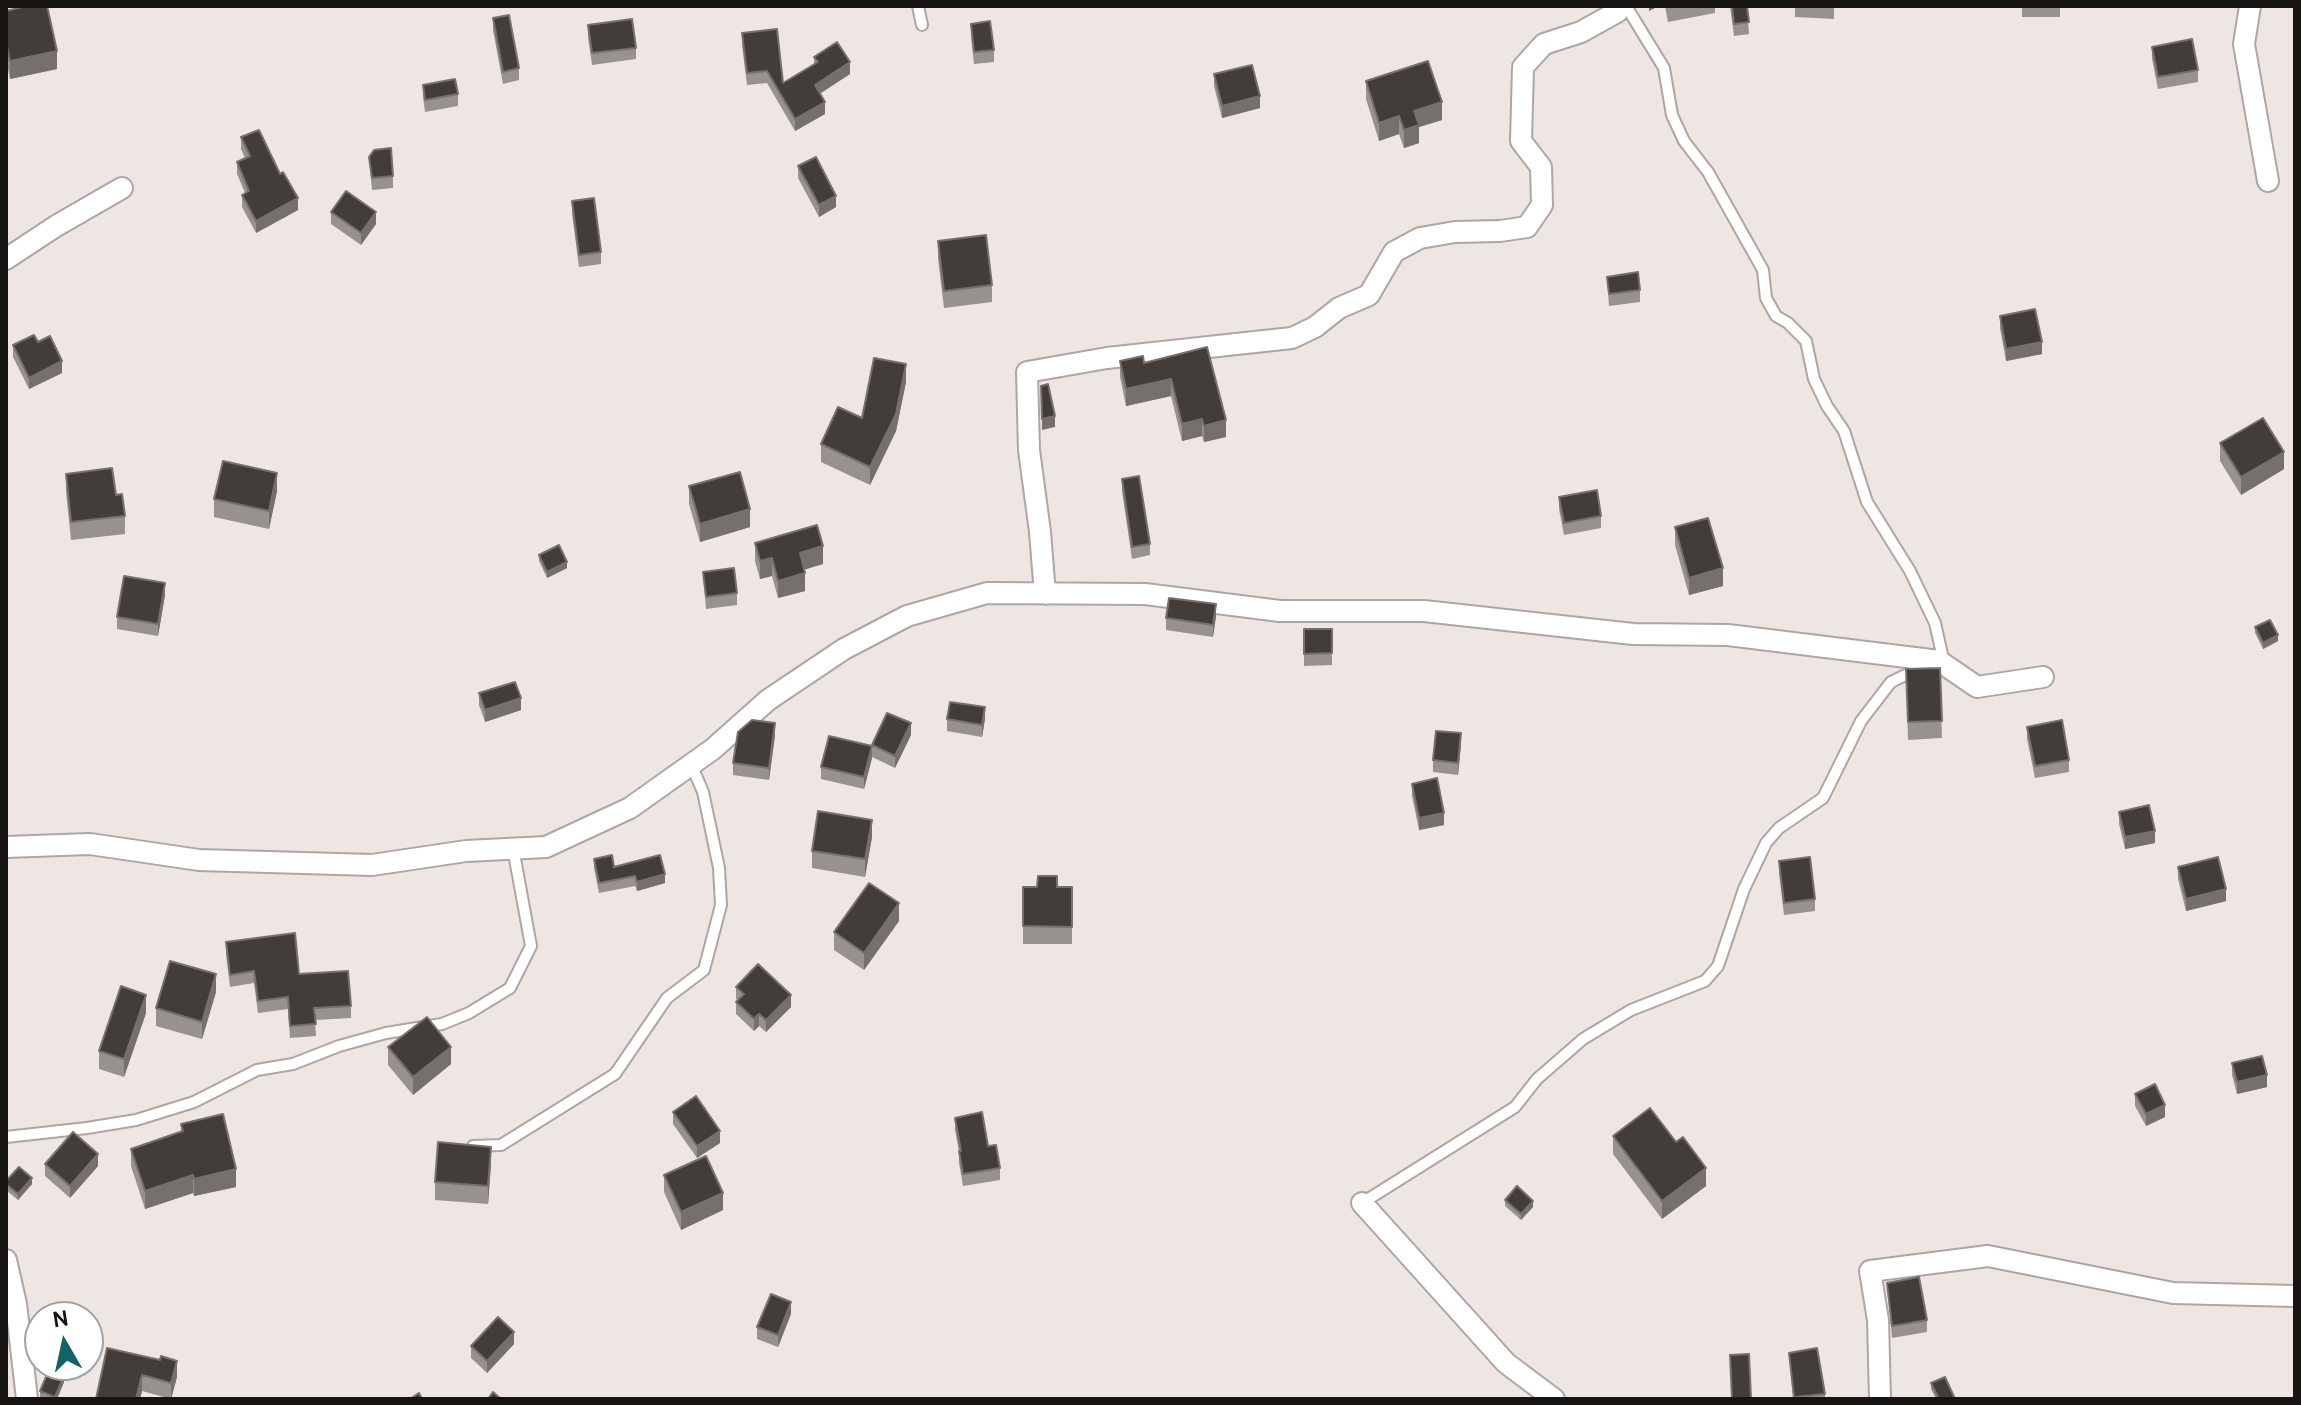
<!DOCTYPE html>
<style>
body{margin:0}
#map{position:relative;width:2301px;height:1405px;overflow:hidden;background:#eee6e2;font-family:Cabin,sans-serif}
canvas{display:block}
.frame{position:absolute;inset:0;border:8px solid #171513;pointer-events:none}
.north{position:absolute;left:24px;top:1301px;width:80px;height:80px;box-sizing:border-box;background:#fff;border:2px solid #a2a1a1;border-radius:50%;rotate:351deg;font-size:22px;font-weight:700;line-height:32px;text-align:center;color:#171513}
.north::after{content:'';display:block;margin:auto;width:28px;height:36px;background:#126366;clip-path:polygon(50% 0,100% 100%,50% 72%,0 100%)}
</style>
<div id="map">
<canvas width="2301" height="1405"></canvas>
<div class="frame"></div>
<div class="north">N</div>
</div>
<script>
const c = document.querySelector('canvas').getContext('2d');
c.lineJoin = 'round';
function shape(rows) {
  const path = new Path2D();
  for (const r of rows) {
    path.moveTo(r[0], r[1]);
    for (let i = 2; i < r.length; i += 2) path.lineTo(r[i], r[i + 1]);
  }
  return path;
}
function stroke(path, color, width, dash) {
  c.strokeStyle = color;
  c.lineWidth = width;
  c.lineCap = dash ? 'butt' : 'round';
  c.setLineDash(dash || []);
  c.stroke(path);
}
function paint(path, color) {
  c.fillStyle = color;
  c.fill(path, 'evenodd');
}
const service = shape([
 [918,6,922,25],
 [1626,6,1664,68,1672,115,1684,141,1708,172,1763,270,1766,298,1776,316,1788,323,1806,341,1814,379,1827,406,1844,431,1867,502,1910,571,1935,623,1942,654,1938,662],
 [6,1137,87,1128,136,1120,194,1102,257,1070,293,1064,339,1046,386,1033,442,1024,469,1013,510,988,531,946,513,848],
 [473,1146,501,1145,615,1074,667,998,704,970,721,905,719,868,703,792,691,764],
 [1362,1203,1515,1107,1537,1079,1583,1039,1631,1010,1705,981,1718,966,1744,889,1766,843,1779,828,1823,798,1861,721,1891,682,1916,670]
]);
const minor = shape([
 [2250,6,2244,44,2268,181],
 [6,259,56,226,122,188],
 [1045,594,1040,532,1029,450,1027,372,1107,358,1292,338,1315,327,1339,308,1369,295,1394,252,1420,238,1455,232,1500,231,1527,227,1542,205,1541,167,1521,141,1523,67,1544,44,1581,32,1617,12,1618,6],
 [6,847,90,844,199,860,372,865,466,851,546,847,630,808,713,749,768,700,844,649,907,616,987,593,1145,594,1280,611,1424,611,1633,634,1728,635,1939,661,1977,687,2043,677],
 [1362,1203,1506,1363,1554,1399],
 [6,1260,16,1304,27,1399],
 [1880,1399,1878,1320,1870,1271,1988,1256,2173,1293,2295,1296]
]);
const wall = shape([
 [1665,6,1715,6,1715,13,1668,22],
 [1730,6,1747,6,1749,34,1734,36],
 [1795,6,1834,6,1834,19,1795,17],
 [2022,6,2060,6,2060,17,2022,17],
 [6,11,57,69,10,79,6,60],
 [493,18,519,68,519,80,503,84,493,30],
 [971,24,994,50,994,62,974,64,971,36],
 [588,25,636,48,636,59,592,65,588,37],
 [742,33,783,83,814,64,814,57,850,74,820,93,825,114,795,131,767,83,747,85,742,45],
 [2152,47,2198,70,2198,82,2158,89,2152,59],
 [1214,74,1260,108,1222,118,1214,86],
 [1366,81,1442,120,1419,127,1419,143,1404,148,1399,134,1379,141,1366,99],
 [423,85,458,94,458,106,425,112,423,97],
 [241,137,280,174,298,210,256,233,242,207,242,195,245,193,237,174,237,162,245,158,241,149],
 [369,157,393,176,393,188,372,190],
 [798,166,836,207,819,217,798,178],
 [572,201,601,252,601,264,579,267,572,213],
 [331,212,376,224,361,245,331,224],
 [938,241,992,285,992,302,944,308,938,259],
 [1607,277,1640,290,1640,302,1609,306],
 [2000,316,2042,354,2006,361,2000,328],
 [38,342,62,373,29,389,13,357,13,345],
 [1207,347,1226,437,1204,442,1202,436,1182,441,1171,396,1126,406,1120,377,1120,361,1144,363],
 [906,382,896,431,870,485,821,462,821,444,862,418],
 [2220,443,2284,469,2241,495,2220,461],
 [66,474,116,495,125,516,125,534,71,540,66,492],
 [1122,479,1150,544,1150,555,1132,559,1122,491],
 [689,486,750,527,700,542,689,504],
 [277,491,269,529,214,517,214,499],
 [1559,497,1601,516,1601,528,1564,535,1559,509],
 [1675,527,1723,586,1689,595,1675,545],
 [755,543,823,564,804,569,805,591,778,598,772,576,760,579,755,561],
 [539,555,567,568,547,578,539,561],
 [703,572,737,593,737,605,706,609],
 [165,595,158,636,117,629,117,617],
 [1216,616,1213,637,1166,630,1166,618],
 [2255,627,2278,641,2263,649,2255,633],
 [1304,629,1332,629,1332,665,1304,666],
 [1940,668,1942,738,1908,740,1906,669],
 [479,693,521,710,485,722,479,705],
 [947,719,985,719,982,737,947,731],
 [2027,727,2069,760,2069,772,2035,778,2027,739],
 [775,735,769,780,733,775,733,763],
 [911,735,895,768,872,757,872,745],
 [1461,745,1458,775,1433,772,1433,760],
 [872,758,864,789,821,779,821,767],
 [1412,784,1444,825,1419,830,1412,796],
 [2119,812,2155,843,2125,849,2119,824],
 [872,837,865,877,812,868,812,851],
 [594,859,614,867,665,883,637,891,635,886,599,893,594,868],
 [1779,861,1815,899,1815,911,1784,915,1779,873],
 [2178,867,2226,901,2186,911,2178,879],
 [1023,887,1072,887,1072,944,1023,944],
 [899,921,864,970,834,950,834,932],
 [226,942,299,974,351,1006,351,1018,315,1020,316,1036,290,1038,288,1009,258,1013,254,983,230,987,226,954],
 [736,987,791,1007,766,1032,759,1026,754,1031,736,1014,736,1002,738,1000,736,999],
 [216,992,202,1039,156,1026,156,1008],
 [146,1013,124,1077,99,1069,99,1051],
 [388,1047,451,1064,413,1095,388,1065],
 [2232,1063,2267,1087,2237,1094,2232,1075],
 [2135,1094,2165,1117,2146,1126,2135,1106],
 [673,1112,720,1143,697,1158,673,1124],
 [955,1118,988,1146,1000,1168,1000,1180,963,1186,959,1163,959,1152,955,1130],
 [181,1124,236,1187,194,1196,193,1193,145,1209,131,1166,131,1149,181,1132],
 [1613,1136,1706,1186,1662,1219,1613,1154],
 [45,1164,98,1166,70,1198,45,1176],
 [491,1164,488,1204,435,1200,435,1182],
 [664,1175,723,1210,681,1230,664,1192],
 [6,1181,32,1184,18,1200,6,1190],
 [1505,1200,1533,1207,1521,1220,1505,1206],
 [1887,1283,1927,1320,1927,1332,1892,1338],
 [791,1314,778,1347,757,1339,757,1327],
 [514,1344,487,1373,471,1358,471,1346],
 [107,1348,177,1377,171,1399,142,1391,140,1399,96,1399],
 [1789,1353,1825,1394,1825,1399,1793,1399],
 [64,1382,57,1399,45,1399,40,1397,40,1391],
 [1931,1383,1955,1399,1936,1399,1931,1389]
]);
const shadedWall = shape([
 [1649,6,1659,6,1649,11],
 [57,51,57,69,10,79,10,61],
 [850,62,850,74,815,97,815,85],
 [1260,96,1260,108,1222,118,1222,106],
 [825,102,825,114,795,131,795,119],
 [1442,102,1442,120,1419,127,1419,143,1404,148,1404,130,1414,111],
 [1399,116,1399,134,1379,141,1379,123],
 [836,196,836,207,819,217,819,205],
 [298,198,298,210,256,233,256,221],
 [376,212,376,224,361,245,361,233],
 [2042,342,2042,354,2006,361,2006,349],
 [62,361,62,373,29,389,29,378],
 [906,364,906,382,896,431,870,485,870,467],
 [1171,379,1171,396,1126,406,1126,389],
 [1055,416,1055,427,1042,430,1042,419],
 [1202,419,1202,436,1182,441,1182,424],
 [1226,420,1226,437,1204,442,1204,426],
 [2284,452,2284,469,2241,495,2241,477],
 [277,473,277,491,269,529,269,511],
 [750,509,750,527,700,542,700,524],
 [823,546,823,564,800,571,800,553],
 [772,558,772,576,760,579,760,561],
 [567,562,567,568,547,578,547,572],
 [1723,568,1723,586,1689,595,1689,578],
 [805,573,805,591,778,598,778,581],
 [165,583,165,595,158,636,158,624],
 [1216,604,1216,616,1213,637,1213,625],
 [2278,635,2278,641,2263,649,2263,643],
 [521,698,521,710,485,722,485,710],
 [985,707,985,719,982,737,982,725],
 [775,723,775,735,769,780,769,768],
 [911,723,911,735,895,768,895,756],
 [1461,733,1461,745,1458,775,1458,763],
 [872,746,872,758,864,789,864,777],
 [1444,813,1444,825,1419,830,1419,818],
 [872,820,872,837,865,877,865,859],
 [2155,831,2155,843,2125,849,2125,837],
 [665,874,665,883,637,891,637,882],
 [2226,889,2226,901,2186,911,2186,899],
 [899,903,899,921,864,970,864,953],
 [216,974,216,992,202,1039,202,1022],
 [146,995,146,1013,124,1077,124,1059],
 [791,995,791,1007,766,1032,766,1020],
 [759,1014,759,1026,754,1031,754,1019],
 [451,1047,451,1064,413,1095,413,1077],
 [2267,1075,2267,1087,2237,1094,2237,1082],
 [2165,1105,2165,1117,2146,1126,2146,1114],
 [720,1131,720,1143,697,1158,697,1146],
 [491,1147,491,1164,488,1204,488,1186],
 [98,1154,98,1166,70,1198,70,1186],
 [1706,1168,1706,1186,1662,1219,1662,1201],
 [236,1169,236,1187,194,1196,194,1179],
 [193,1175,193,1193,145,1209,145,1191],
 [32,1178,32,1184,18,1200,18,1194],
 [723,1193,723,1210,681,1230,681,1212],
 [1533,1201,1533,1207,1521,1220,1521,1214],
 [791,1302,791,1314,778,1347,778,1335],
 [514,1332,514,1344,487,1373,487,1361],
 [177,1361,177,1377,171,1399,171,1383],
 [142,1375,142,1391,140,1399,136,1399],
 [64,1376,64,1382,57,1399,55,1399]
]);
const building = shape([
 [27,6,47,6,57,51,10,61,6,42,6,11,27,6],
 [1732,6,1747,6,1749,22,1734,24,1732,6],
 [509,15,519,68,503,72,493,18,509,15],
 [632,19,636,48,592,53,588,25,632,19],
 [990,21,994,50,974,52,971,24,990,21],
 [777,29,783,83,818,62,814,57,837,42,850,62,815,85,825,102,795,119,767,71,747,73,742,33,777,29],
 [2192,39,2198,70,2158,77,2152,47,2192,39],
 [1428,61,1442,102,1414,111,1419,125,1404,130,1399,116,1379,123,1366,81,1428,61],
 [1252,65,1260,96,1222,106,1214,74,1252,65],
 [455,79,458,94,425,100,423,85,455,79],
 [259,130,280,174,283,172,298,198,256,221,242,195,249,191,237,162,250,156,241,137,259,130],
 [391,148,393,176,372,178,369,157,374,150,391,148],
 [816,157,836,196,819,205,798,166,816,157],
 [346,191,376,212,361,233,331,212,346,191],
 [594,198,601,252,579,255,572,201,594,198],
 [986,235,992,285,944,291,938,241,986,235],
 [1638,272,1640,290,1609,294,1607,277,1638,272],
 [2035,309,2042,342,2006,349,2000,316,2035,309],
 [34,335,38,342,50,336,62,361,29,378,13,345,34,335],
 [1207,347,1226,420,1204,426,1202,419,1182,424,1171,379,1126,389,1120,361,1143,356,1144,363,1207,347],
 [874,358,906,364,896,414,870,467,821,444,838,407,862,418,874,358],
 [1048,384,1055,416,1042,419,1041,386,1048,384],
 [2263,418,2284,452,2241,477,2220,443,2263,418],
 [223,461,277,473,269,511,214,499,223,461],
 [112,468,116,495,122,494,125,516,71,522,66,474,112,468],
 [740,472,750,509,700,524,689,486,740,472],
 [1139,476,1150,544,1132,547,1122,479,1139,476],
 [1597,490,1601,516,1564,523,1559,497,1597,490],
 [1708,518,1723,568,1689,578,1675,527,1708,518],
 [817,525,823,546,800,553,805,573,778,581,772,558,760,561,755,543,817,525],
 [559,545,567,562,547,572,539,555,559,545],
 [734,568,737,593,706,597,703,572,734,568],
 [124,576,165,583,158,624,117,617,124,576],
 [1169,598,1216,604,1213,625,1166,618,1169,598],
 [2270,620,2278,635,2263,643,2255,627,2270,620],
 [1304,629,1332,629,1332,653,1304,654,1304,629],
 [1940,668,1942,721,1908,722,1906,669,1940,668],
 [515,682,521,698,485,710,479,693,515,682],
 [950,702,985,707,982,725,947,719,950,702],
 [887,713,911,723,895,756,872,745,887,713],
 [752,720,775,723,769,768,733,763,738,732,752,720],
 [2062,720,2069,760,2035,766,2027,727,2062,720],
 [1436,731,1461,733,1458,763,1433,760,1436,731],
 [829,736,872,746,864,777,821,767,829,736],
 [1437,778,1444,813,1419,818,1412,784,1437,778],
 [2149,805,2155,831,2125,837,2119,812,2149,805],
 [818,811,872,820,865,859,812,851,818,811],
 [612,855,614,867,660,855,665,874,637,882,635,876,599,883,594,859,612,855],
 [1810,857,1815,899,1784,903,1779,861,1810,857],
 [2218,857,2226,889,2186,899,2178,867,2218,857],
 [1038,876,1057,876,1057,887,1072,887,1072,927,1023,926,1023,887,1037,887,1038,876],
 [869,883,899,903,864,953,834,932,869,883],
 [295,933,299,974,348,971,351,1006,314,1008,316,1024,290,1026,288,997,258,1001,254,971,230,975,226,942,295,933],
 [170,961,216,974,202,1022,156,1008,170,961],
 [758,964,791,995,766,1020,759,1014,754,1019,736,1002,744,994,736,987,758,964],
 [121,986,146,995,124,1059,99,1051,121,986],
 [427,1017,451,1047,413,1077,388,1047,427,1017],
 [2262,1056,2267,1075,2237,1082,2232,1063,2262,1056],
 [2155,1084,2165,1105,2146,1114,2135,1094,2155,1084],
 [696,1096,720,1131,697,1146,673,1112,696,1096],
 [1650,1108,1676,1142,1683,1137,1706,1168,1662,1201,1613,1136,1650,1108],
 [982,1112,988,1146,996,1145,1000,1168,963,1174,959,1151,961,1151,955,1118,982,1112],
 [223,1114,236,1169,194,1179,193,1175,145,1191,131,1149,183,1131,181,1124,223,1114],
 [73,1132,98,1154,70,1186,45,1164,73,1132],
 [438,1142,491,1147,488,1186,435,1182,438,1142],
 [706,1156,723,1193,681,1212,664,1175,706,1156],
 [19,1167,32,1178,18,1194,6,1184,6,1181,19,1167],
 [1517,1186,1533,1201,1521,1214,1505,1200,1517,1186],
 [1919,1277,1927,1320,1892,1326,1887,1283,1919,1277],
 [771,1294,791,1302,778,1335,757,1327,771,1294],
 [498,1317,514,1332,487,1361,471,1346,498,1317],
 [107,1348,160,1360,161,1356,177,1361,171,1383,142,1375,136,1399,96,1399,107,1348],
 [1817,1348,1825,1394,1794,1397,1789,1353,1817,1348],
 [1749,1354,1751,1399,1715,1399,1732,1398,1730,1355,1749,1354],
 [49,1370,64,1376,55,1397,40,1391,49,1370],
 [1945,1377,1955,1399,1939,1399,1931,1383,1945,1377],
 [493,1392,501,1399,488,1399,493,1392],
 [419,1393,422,1399,410,1399,419,1393]
]);
stroke(service, '#aea6a2', 14);
stroke(minor, '#aea6a2', 24);
stroke(service, '#fff', 10);
stroke(minor, '#fff', 20);
paint(wall, '#98928e');
paint(shadedWall, '#76706c');
paint(building, '#433d3a');
stroke(building, '#76706c', 2);
</script>
